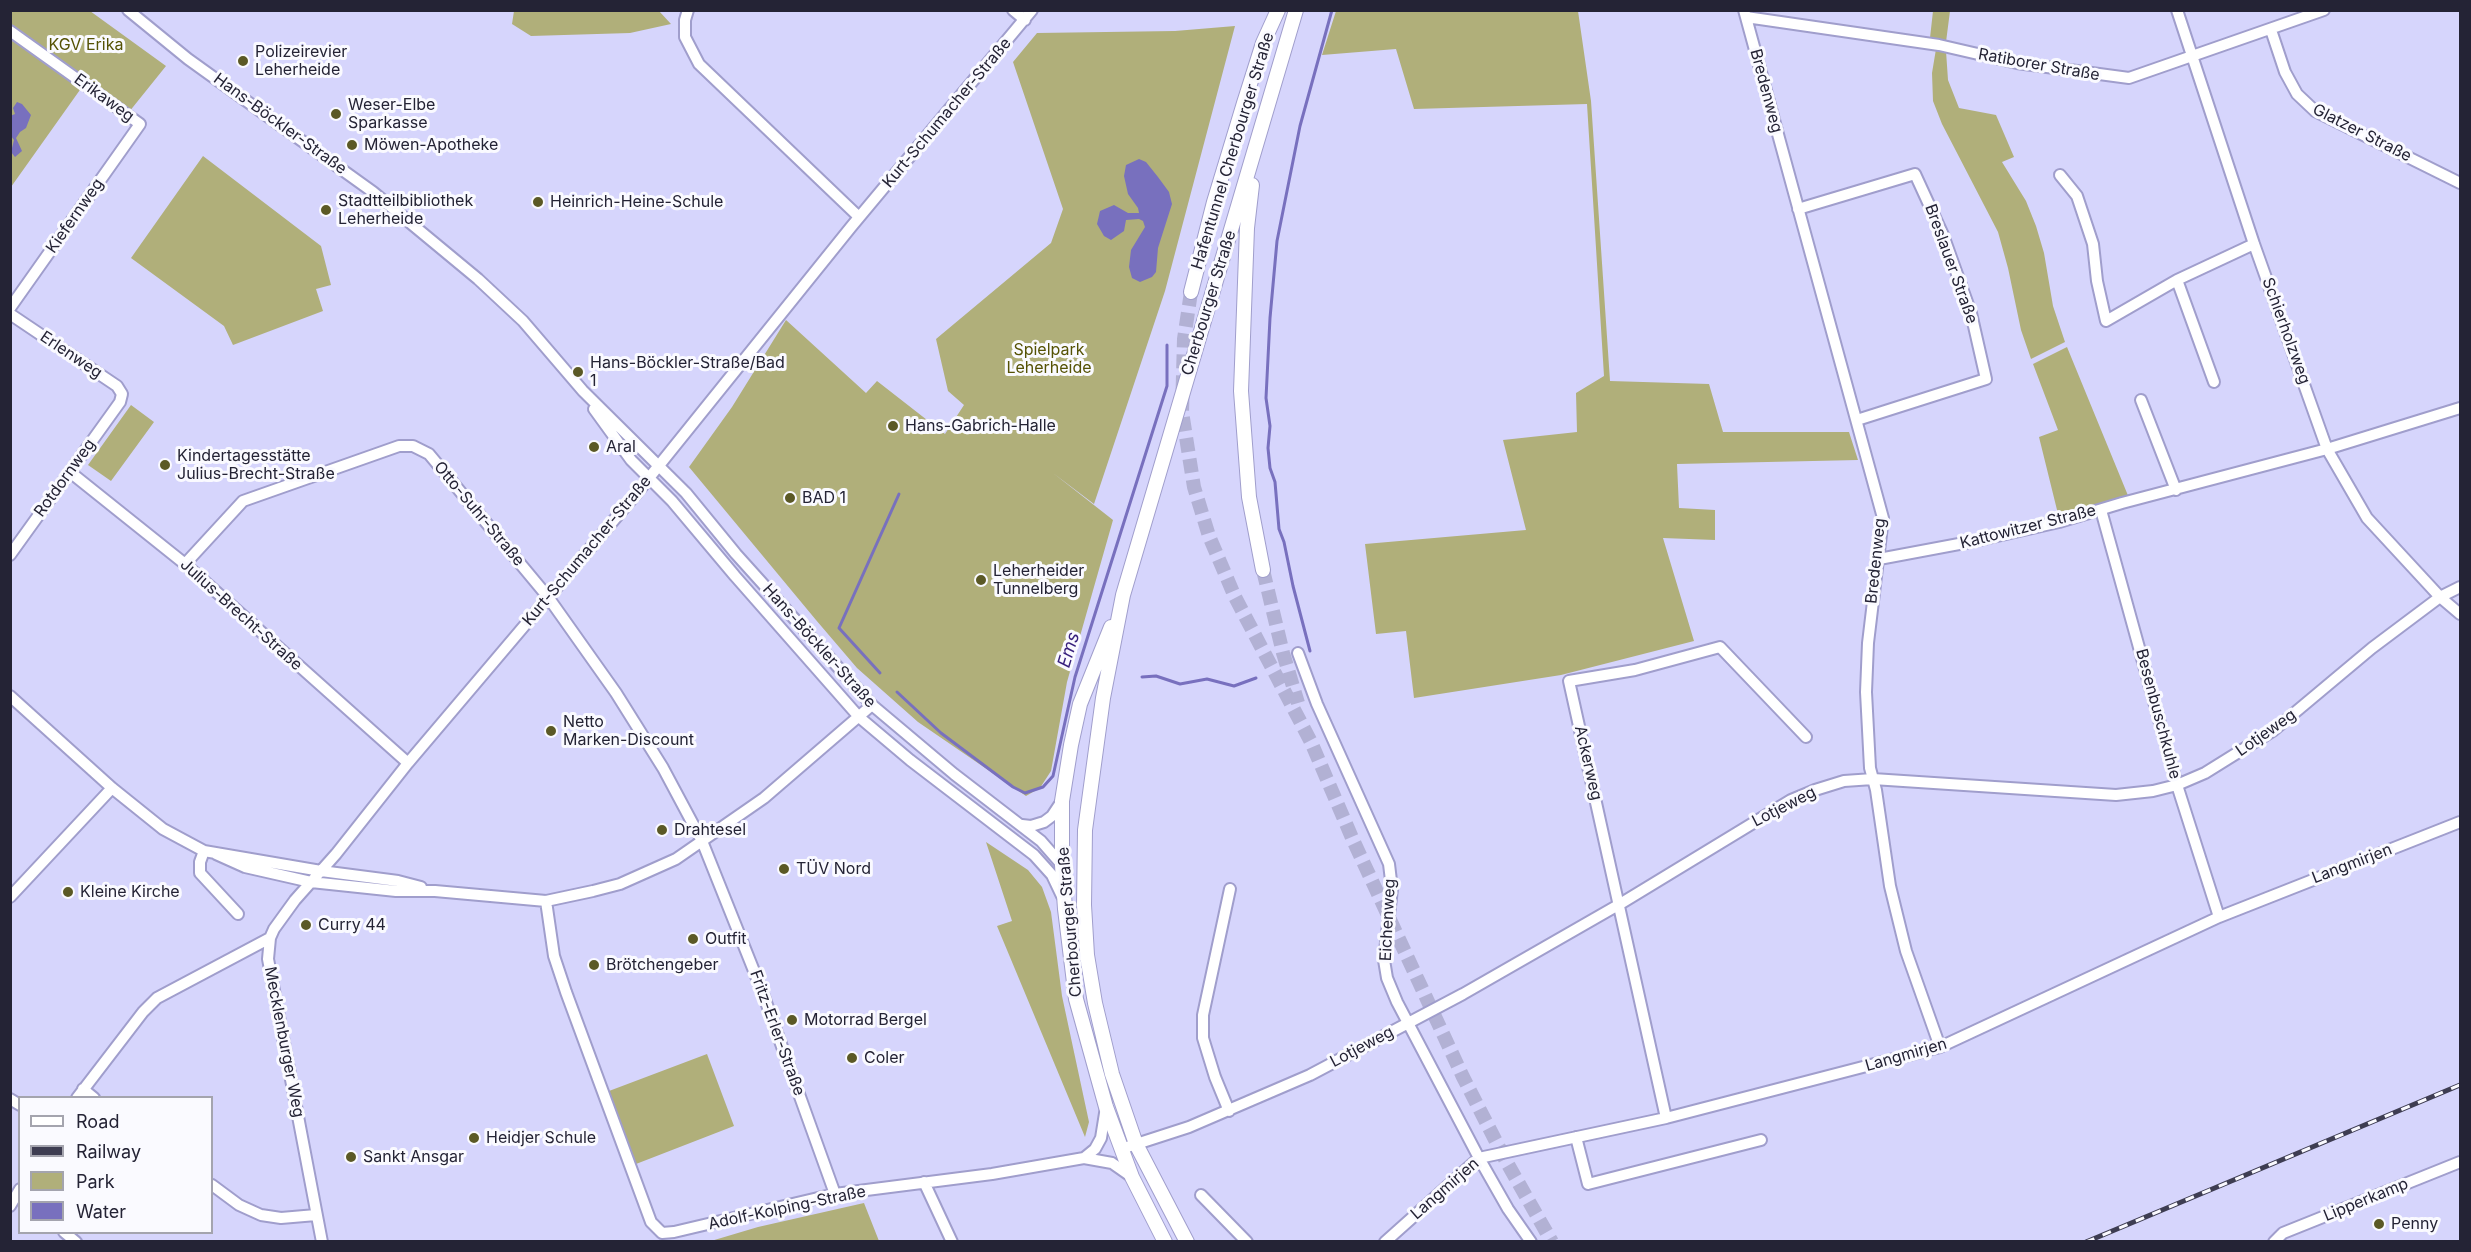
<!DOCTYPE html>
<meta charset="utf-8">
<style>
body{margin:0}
#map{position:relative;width:2471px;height:1252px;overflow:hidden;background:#d6d5fc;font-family:Inter,sans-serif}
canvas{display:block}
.frame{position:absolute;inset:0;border:12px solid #242335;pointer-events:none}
.legend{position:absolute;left:18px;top:1096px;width:195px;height:138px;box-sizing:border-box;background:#fafaff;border:2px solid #a4a4ae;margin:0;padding:8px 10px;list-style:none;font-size:18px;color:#242335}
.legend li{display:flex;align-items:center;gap:12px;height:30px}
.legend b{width:30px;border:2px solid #a4a4ae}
</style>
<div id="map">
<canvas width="2471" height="1252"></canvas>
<div class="frame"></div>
<ul class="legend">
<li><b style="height:8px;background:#fff"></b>Road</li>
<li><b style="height:8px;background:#3e3d52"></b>Railway</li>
<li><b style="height:16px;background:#b0af7a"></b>Park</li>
<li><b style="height:16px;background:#7870be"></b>Water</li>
</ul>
</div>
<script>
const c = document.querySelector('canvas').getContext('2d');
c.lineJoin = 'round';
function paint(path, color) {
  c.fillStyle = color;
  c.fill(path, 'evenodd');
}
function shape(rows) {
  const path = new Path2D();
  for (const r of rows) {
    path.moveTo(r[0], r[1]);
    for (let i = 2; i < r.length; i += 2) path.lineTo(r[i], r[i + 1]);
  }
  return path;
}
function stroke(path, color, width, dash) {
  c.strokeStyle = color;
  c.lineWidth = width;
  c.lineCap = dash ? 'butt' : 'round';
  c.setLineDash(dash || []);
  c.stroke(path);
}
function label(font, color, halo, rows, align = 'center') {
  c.font = font + ' Inter,sans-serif';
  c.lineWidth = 6;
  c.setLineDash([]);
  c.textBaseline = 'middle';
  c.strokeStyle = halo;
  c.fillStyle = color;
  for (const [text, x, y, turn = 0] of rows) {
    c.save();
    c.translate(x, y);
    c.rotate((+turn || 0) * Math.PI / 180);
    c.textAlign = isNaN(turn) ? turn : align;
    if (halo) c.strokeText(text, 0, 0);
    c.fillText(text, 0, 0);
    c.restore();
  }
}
const green = shape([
 [11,11,90,11,166,66,129,112,11,28],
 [659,11,671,24,630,33,531,36,512,24,514,11],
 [1336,11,1578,11,1591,101,1610,381,1709,384,1723,432,1849,432,1858,460,1677,464,1679,508,1715,510,1715,540,1663,538,1694,641,1561,675,1414,698,1406,631,1376,634,1365,544,1526,530,1503,440,1577,432,1576,393,1604,376,1587,104,1414,109,1396,49,1322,55],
 [1933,11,1950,11,1946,42,1930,38],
 [1235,26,1165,291,1094,504,1053,473,1113,520,1067,682,1051,771,1040,788,1026,796,918,722,857,668,816,620,689,467,732,407,786,320,866,393,877,381,945,434,964,405,948,391,936,339,1051,243,1063,209,1013,62,1037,33,1175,31],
 [12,39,82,87,11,187,10,40],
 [1936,49,1946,51,1948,80,1959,108,1996,115,2014,157,2002,162,2026,201,2036,226,2044,253,2053,306,2065,342,2031,359,2021,330,2008,268,1998,232,1942,124,1933,101,1932,73],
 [203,156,321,246,331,285,316,289,323,311,233,345,224,326,131,258],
 [2067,347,2129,498,2059,518,2039,437,2058,430,2033,364],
 [131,405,154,422,111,481,88,465],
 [986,842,1028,870,1042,887,1051,912,1062,996,1089,1122,1085,1137,997,926,1012,921],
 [707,1054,734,1126,636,1164,609,1091],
 [864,1203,879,1241,711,1241,758,1227]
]);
const water = shape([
 [17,102,22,104,31,115,26,128,20,132,16,138,22,151,15,157,11,152,14,140,11,136,10,116,15,114,13,108],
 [1139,159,1146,162,1158,177,1169,192,1172,204,1158,248,1156,272,1152,277,1140,282,1132,278,1129,267,1131,250,1145,227,1143,221,1139,219,1126,220,1124,231,1111,240,1104,236,1097,224,1100,211,1114,205,1128,213,1139,213,1138,208,1128,194,1124,176,1126,165]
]);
const stream = shape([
 [1310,651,1293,586,1284,542,1279,529,1275,482,1270,468,1268,448,1270,426,1266,398,1270,318,1277,241,1300,126,1332,10],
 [880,673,839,628,899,494],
 [1142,677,1156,676,1180,684,1207,679,1234,686,1256,678],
 [897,692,941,733,1013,787,1025,793,1043,787,1053,776,1075,677,1167,386,1167,345]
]);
const majorTunnel = shape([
 [1191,292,1184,339,1182,412,1194,487,1209,536,1235,597,1311,742,1353,840,1463,1077,1506,1161,1552,1242],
 [1263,570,1283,653,1298,703]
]);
const minor = shape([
 [128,10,188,59,373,192,478,279,523,321,583,391,686,493,736,554,872,705,954,774,1041,841,1062,865],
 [688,10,685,20,685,37,699,64,859,217],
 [1013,10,1025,20],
 [1744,10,1883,518,1868,643,1866,692,1870,768,1876,790,1890,886,1906,951,1940,1047],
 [2177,10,2254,244,2327,449,2367,518,2440,597,2460,614],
 [1746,17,1939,45,2017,63,2129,78,2324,10],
 [2271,30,2285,72,2297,94,2315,111,2460,183],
 [10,31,140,124,10,308],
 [2060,175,2077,196,2093,244,2097,281,2106,321,2177,280,2254,244],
 [1798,209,1915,174,1943,235,1971,313,1986,379,1857,420],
 [2177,280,2214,382],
 [10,314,117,386,122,394,120,402,10,555],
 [2141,400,2176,490],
 [594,409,631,460,672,501,735,576,859,717,910,760,1034,855,1052,875,1062,896],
 [70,472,185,564,408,763],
 [2101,510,2177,785,2219,917],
 [1879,559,1975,541,2059,522,2122,503,2327,449,2460,408],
 [185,564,243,501,399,446,413,446,429,454,548,597,616,693,663,768,702,841,762,991,835,1194],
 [1298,653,1317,704,1389,864,1392,889,1384,960,1387,978,1397,1002,1479,1158,1508,1209,1531,1242],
 [10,696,112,788,163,829,204,851,321,871,398,881,421,887],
 [1022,825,1031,826,1044,822,1052,816,1062,801],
 [204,851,200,862,200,873,238,914],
 [216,854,245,867,311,882,396,891,435,891,546,901,593,891,620,884,676,859,764,798,872,705],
 [10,897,112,788],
 [546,901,554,956,566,992,651,1222,662,1233,674,1232,835,1194,992,1174,1084,1158,1112,1163,1132,1177],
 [83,1089,94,1098],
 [77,1098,143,1012,157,998,270,938],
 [10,1099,20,1105],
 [1229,1111,1215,1077,1203,1038,1203,1015,1230,889],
 [1666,1118,1569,681,1635,670,1720,647,1806,737],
 [1576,1137,1588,1184,1761,1140],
 [1121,1149,1189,1127,1310,1075,1463,994,1620,904,1791,800,1815,790,1844,781,1873,779,2116,795,2153,791,2177,785,2205,773,2274,730,2372,648,2440,597,2460,587],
 [1084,1158,1095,1149,1101,1138,1106,1107],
 [924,1182,952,1242],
 [212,1185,239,1205,261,1215,281,1218,316,1215],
 [1201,1195,1247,1242],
 [10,1206,20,1189],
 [64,1232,76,1242],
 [322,1242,268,959,270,938,274,929,295,900,336,854,408,763,636,494,851,227,1032,10],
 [1385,1242,1479,1158,1666,1118,1940,1047,2219,917,2460,822],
 [2274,1242,2283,1233,2460,1162]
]);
const major = shape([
 [1252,185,1247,228,1241,391,1249,497,1263,570],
 [1191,292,1214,202,1244,103,1263,43,1278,10],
 [1111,627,1080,704,1071,745,1062,801,1062,865,1065,909,1076,999,1106,1107,1132,1177,1165,1242],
 [1187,1242,1136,1144,1112,1074,1095,1003,1087,955,1084,905,1085,830,1103,698,1123,595,1296,10]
]);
const rail = shape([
 [2086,1242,2460,1085]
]);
const markers = [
 [243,61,6,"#5b5926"],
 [336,114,6,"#5b5926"],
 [352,145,6,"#5b5926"],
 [538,202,6,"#5b5926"],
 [326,210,6,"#5b5926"],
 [578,372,6,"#5b5926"],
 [893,426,6,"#5b5926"],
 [594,447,6,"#5b5926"],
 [165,465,6,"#5b5926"],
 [790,498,6,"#5b5926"],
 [981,580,6,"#5b5926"],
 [551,731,6,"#5b5926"],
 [662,830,6,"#5b5926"],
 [784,869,6,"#5b5926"],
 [68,892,6,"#5b5926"],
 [306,925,6,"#5b5926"],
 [693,939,6,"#5b5926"],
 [594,965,6,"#5b5926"],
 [792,1020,6,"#5b5926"],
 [852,1058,6,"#5b5926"],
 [474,1138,6,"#5b5926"],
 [351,1157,6,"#5b5926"],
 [2379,1224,6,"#5b5926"]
];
const parkNames = [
 ["KGV Erika",86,45],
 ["Spielpark",1049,350],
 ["Leherheide",1049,368]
];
const poiNames = [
 ["Polizeirevier",255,52],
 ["Leherheide",255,70],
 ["Weser-Elbe",348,105],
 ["Sparkasse",348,123],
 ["Möwen-Apotheke",364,145],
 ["Stadtteilbibliothek",338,201],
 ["Leherheide",338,219],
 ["Heinrich-Heine-Schule",550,202],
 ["Hans-Böckler-Straße/Bad",590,363],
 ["1",590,381],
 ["Hans-Gabrich-Halle",905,426],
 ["Aral",606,447],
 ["Kindertagesstätte",177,456],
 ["Julius-Brecht-Straße",177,474],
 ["BAD 1",802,498],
 ["Leherheider",993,571],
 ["Tunnelberg",993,589],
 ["Netto",563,722],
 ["Marken-Discount",563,740],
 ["Drahtesel",674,830],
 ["TÜV Nord",796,869],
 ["Kleine Kirche",80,892],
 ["Curry 44",318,925],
 ["Outfit",705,939],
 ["Brötchengeber",606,965],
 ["Motorrad Bergel",804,1020],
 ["Coler",864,1058],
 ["Heidjer Schule",486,1138],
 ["Sankt Ansgar",363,1157],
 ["Penny",2391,1224]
];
const streetNames = [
 ["Ratiborer Straße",2039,65,10],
 ["Bredenweg",1766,91,75],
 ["Erikaweg",104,98,36],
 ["Kurt-Schumacher-Straße",947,113,-50],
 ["Hans-Böckler-Straße",280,124,36],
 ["Glatzer Straße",2362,133,27],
 ["Hafentunnel Cherbourger Straße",1233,151,-73],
 ["Kiefernweg",75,216,-55],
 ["Breslauer Straße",1951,264,70],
 ["Cherbourger Straße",1209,303,-73],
 ["Schierholzweg",2286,331,70],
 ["Erlenweg",71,355,34],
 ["Rotdornweg",65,478,-54],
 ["Otto-Suhr-Straße",479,514,50],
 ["Kattowitzer Straße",2028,527,-14],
 ["Kurt-Schumacher-Straße",587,551,-50],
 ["Bredenweg",1876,561,-84],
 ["Julius-Brecht-Straße",241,615,42],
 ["Hans-Böckler-Straße",819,646,48],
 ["Besenbuschkuhle",2158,714,75],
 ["Lotjeweg",2266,733,-35],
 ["Ackerweg",1588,763,77],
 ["Lotjeweg",1784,807,-27],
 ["Langmirjen",2352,864,-21],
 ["Eichenweg",1388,920,-87],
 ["Cherbourger Straße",1070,922,-95],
 ["Fritz-Erler-Straße",777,1033,70],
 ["Mecklenburger Weg",284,1042,79],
 ["Lotjeweg",1362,1047,-28],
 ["Langmirjen",1906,1055,-16],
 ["Langmirjen",1445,1189,-41],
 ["Lipperkamp",2366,1200,-22],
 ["Adolf-Kolping-Straße",787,1208,-12]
];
const waterNames = [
 ["Ems",1069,650,-73]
];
paint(green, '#b0af7a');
paint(water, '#7870be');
stroke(stream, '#7870be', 3);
stroke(majorTunnel, '#b2b1d4', 14, [14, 7]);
stroke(minor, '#a09ecc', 14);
stroke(major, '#a09ecc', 16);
stroke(minor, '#fff', 10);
stroke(major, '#fff', 14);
stroke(rail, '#3e3d52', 5);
stroke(rail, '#fafaff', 3, [9]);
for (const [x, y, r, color] of markers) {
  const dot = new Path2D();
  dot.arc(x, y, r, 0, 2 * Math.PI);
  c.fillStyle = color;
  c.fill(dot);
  stroke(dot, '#fafaff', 2);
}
label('16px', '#555205', '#fafaff', parkNames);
label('16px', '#242335', '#fafaff', poiNames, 'left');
label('16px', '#242335', '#fafaff', streetNames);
label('italic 18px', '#371f7d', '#fafaff', waterNames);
</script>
